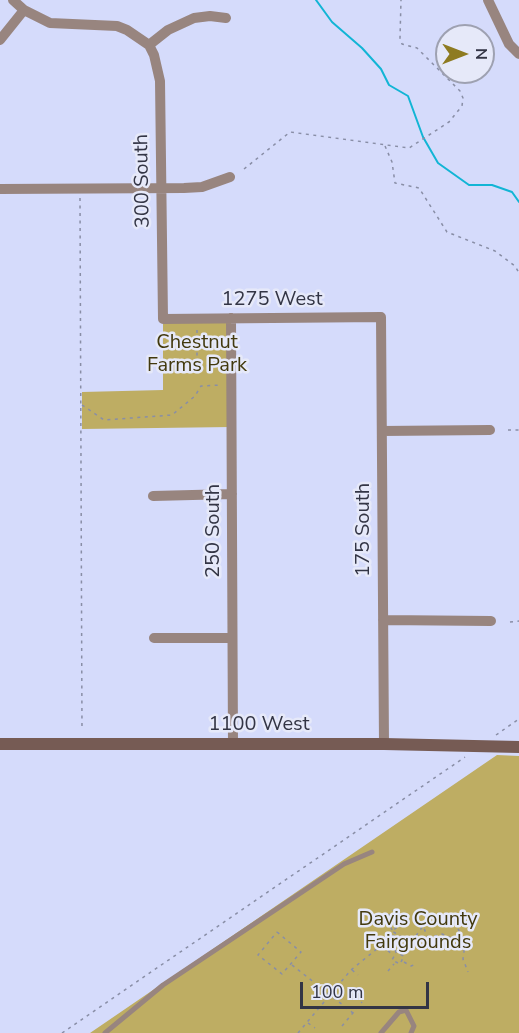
<!DOCTYPE html>
<style>
body{margin:0}
#map{position:relative;width:519px;height:1033px;overflow:hidden;background:#d5dbfb;font-family:"Nunito Sans",sans-serif}
canvas{display:block}
.north{position:absolute;left:435px;top:24px;width:60px;height:60px;box-sizing:border-box;background:#e6e9f9;border:2px solid #9ea1b1;border-radius:50%;rotate:90deg;font-size:16px;font-weight:700;line-height:24px;text-align:center;color:#333545}
.north::after{content:'';display:block;margin:auto;width:21px;height:27px;background:#8e7b21;clip-path:polygon(50% 0,100% 100%,50% 72%,0 100%)}
.scale{position:absolute;left:300px;top:982px;width:129px;height:27px;box-sizing:border-box;border:3px solid #333545;border-top:0;padding-left:8px;font-size:18px;line-height:21px;white-space:nowrap;color:#333545;-webkit-text-stroke:4px #e6e9f9;paint-order:stroke}
</style>
<div id="map">
<canvas width="519" height="1033"></canvas>
<div class="north">N</div>
<div class="scale">100 m</div>
</div>
<script>
const c = document.querySelector('canvas').getContext('2d');
c.lineJoin = 'round';
function paint(path, color) {
  c.fillStyle = color;
  c.fill(path, 'evenodd');
}
function shape(rows) {
  const path = new Path2D();
  for (const r of rows) {
    path.moveTo(r[0], r[1]);
    for (let i = 2; i < r.length; i += 2) path.lineTo(r[i], r[i + 1]);
  }
  return path;
}
function stroke(path, color, width, dash) {
  c.strokeStyle = color;
  c.lineWidth = width;
  c.lineCap = dash ? 'butt' : 'round';
  c.setLineDash(dash || []);
  c.stroke(path);
}
function label(font, color, halo, rows, align = 'center') {
  c.font = font + ' "Nunito Sans",sans-serif';
  c.lineWidth = 5;
  c.setLineDash([]);
  c.textBaseline = 'middle';
  c.strokeStyle = halo;
  c.fillStyle = color;
  for (const [text, x, y, turn = 0] of rows) {
    c.save();
    c.translate(x, y);
    c.rotate((+turn || 0) * Math.PI / 180);
    c.textAlign = isNaN(turn) ? turn : align;
    if (halo) c.strokeText(text, 0, 0);
    c.fillText(text, 0, 0);
    c.restore();
  }
}
const green = shape([
 [231,318,231,427,82,429,82,392,163,390,163,319],
 [497,755,519,756,519,1033,90,1033]
]);
const stream = shape([
 [316,0,332,22,362,48,381,69,389,85,408,96,423,137,438,163,469,185,492,185,512,192,519,202]
]);
const path = shape([
 [385,146,392,162,395,183,419,188,447,232,495,251,515,266,519,273],
 [244,169,290,132,409,148,449,122,462,106,463,98,460,91,417,48,402,44,400,38,401,0],
 [80,198,82,730],
 [197,330,197,366,221,365],
 [82,405,104,420,172,415,195,396,201,386,221,385],
 [508,430,519,430],
 [510,622,519,621],
 [496,735,519,719],
 [409,919,392,931,411,943,442,934,465,944],
 [455,922,465,944,463,959,468,972],
 [392,930,387,917,393,910],
 [277,932,301,952,282,974,258,955,277,932],
 [393,935,396,953,392,960,400,964,404,956,396,953],
 [382,946,392,954],
 [403,954,423,926,431,945],
 [404,962,411,966,416,964],
 [292,965,353,1013],
 [352,970,358,975],
 [388,971,394,964],
 [308,1023,315,1028],
 [342,1026,362,1002],
 [62,1033,465,757],
 [298,1033,351,970,394,935]
]);
const lane = shape([
 [105,1033,163,985,344,864,372,852],
 [381,1033,399,1012,406,1010,414,1026,411,1033]
]);
const street = shape([
 [13,0,24,10,50,23,117,26,127,30,149,45,154,55,160,81,163,319,381,317,384,744],
 [488,0,509,44,519,54],
 [0,40,24,10],
 [149,45,168,30,194,18,210,16,226,18],
 [0,189,184,188,202,187,230,177],
 [231,318,233,744],
 [382,431,490,430],
 [153,496,232,494],
 [383,620,491,621],
 [154,638,232,638]
]);
const secondary = shape([
 [0,744,384,744,519,747]
]);
const streetNames = [
 ["300 South",143,181,-91],
 ["1275 West",272,300],
 ["175 South",364,530,-90],
 ["250 South",214,531,-90],
 ["1100 West",259,725]
];
const parkNames = [
 ["Chestnut",197,343],
 ["Farms Park",197,366],
 ["Davis County",418,920],
 ["Fairgrounds",418,943]
];
paint(green, '#bead63');
stroke(stream, '#12b5d5', 2);
stroke(path, '#898ea6', 1.5, [3, 4.5]);
stroke(lane, '#98857f', 5);
stroke(street, '#98857f', 10);
stroke(secondary, '#765b54', 12);
label('20px', '#333545', '#e6e9f9', streetNames);
label('20px', '#42390d', '#e6e9f9', parkNames);
</script>
